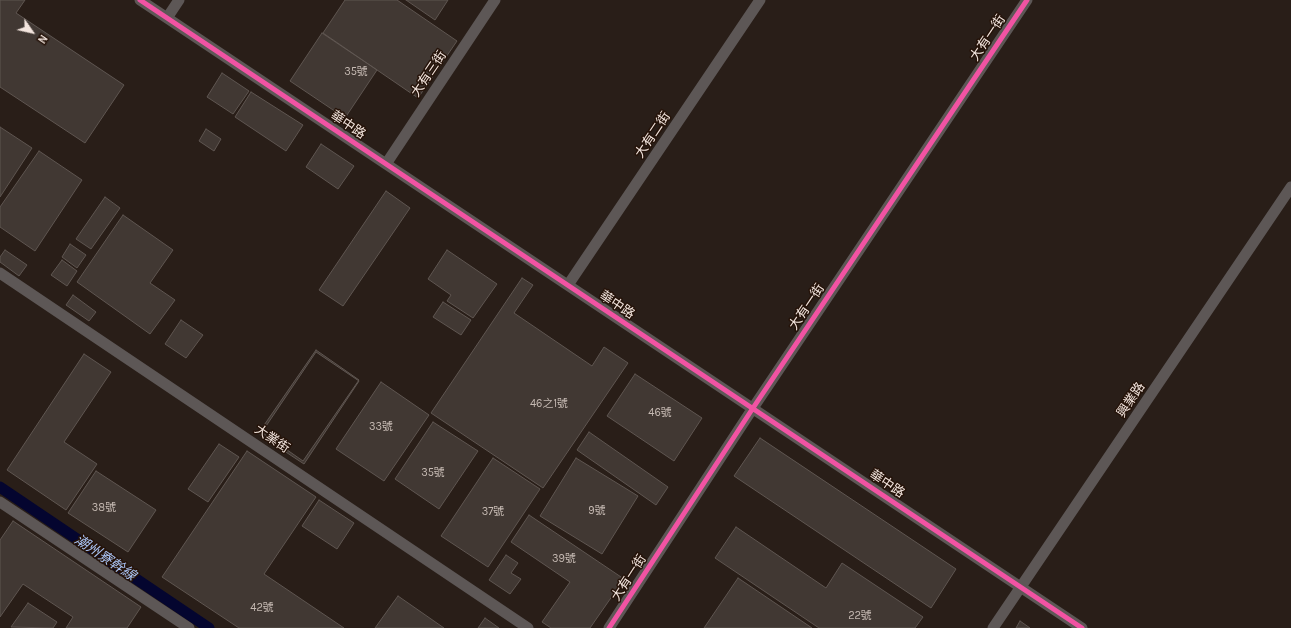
<!DOCTYPE html>
<meta charset="utf-8">
<style>
body{margin:0}
#map{position:relative;width:1291px;height:628px;overflow:hidden;background:#291e18;font-family:Karla,sans-serif}
canvas{display:block}
.north{position:absolute;left:12px;top:12px;width:40px;height:40px;-webkit-text-stroke:3px #251309;paint-order:stroke;rotate:124deg;font-size:11px;font-weight:700;line-height:16px;text-align:center;color:#f3e5de}
.north::after{content:'';display:block;margin:auto;width:14px;height:18px;background:#f3e5de;clip-path:polygon(50% 0,100% 100%,50% 72%,0 100%)}
</style>
<div id="map">
<canvas width="1291" height="628"></canvas>
<div class="north">N</div>
</div>
<script>
const c = document.querySelector('canvas').getContext('2d');
c.lineJoin = 'round';
function shape(rows) {
  const path = new Path2D();
  for (const r of rows) {
    path.moveTo(r[0], r[1]);
    for (let i = 2; i < r.length; i += 2) path.lineTo(r[i], r[i + 1]);
  }
  return path;
}
function stroke(path, color, width, dash) {
  c.strokeStyle = color;
  c.lineWidth = width;
  c.lineCap = dash ? 'butt' : 'round';
  c.setLineDash(dash || []);
  c.stroke(path);
}
function paint(path, color) {
  c.fillStyle = color;
  c.fill(path, 'evenodd');
}
function label(font, color, halo, rows, align = 'center') {
  c.font = font + ' Karla,"Noto Sans TC",sans-serif';
  c.lineWidth = 3;
  c.setLineDash([]);
  c.textBaseline = 'middle';
  c.strokeStyle = halo;
  c.fillStyle = color;
  for (const [text, x, y, turn = 0] of rows) {
    c.save();
    c.translate(x, y);
    c.rotate((+turn || 0) * Math.PI / 180);
    c.textAlign = isNaN(turn) ? turn : align;
    if (halo) c.strokeText(text, 0, 0);
    c.fillText(text, 0, 0);
    c.restore();
  }
}
const canal = shape([
 [0,487,209,628]
]);
const building = shape([
 [0,0,25,0,16,13,124,85,85,143,0,87,0,0],
 [345,0,397,0,457,41,418,98,323,33,345,0],
 [406,0,448,0,435,20,406,0],
 [322,33,377,70,345,118,290,81,322,33],
 [222,73,249,91,233,114,207,97,222,73],
 [251,92,303,125,286,151,235,117,251,92],
 [0,127,32,148,0,197,0,127],
 [206,129,221,139,214,151,199,141,206,129],
 [321,144,354,166,338,189,306,167,321,144],
 [39,151,82,180,35,251,0,227,0,207,39,151],
 [386,191,410,208,343,306,319,290,386,191],
 [105,197,120,208,91,249,76,239,105,197],
 [123,215,173,250,150,283,175,300,150,334,77,282,123,215],
 [70,244,86,255,77,268,62,257,70,244],
 [5,250,27,265,19,276,0,262,0,257,5,250],
 [447,250,497,284,473,318,447,301,451,295,428,279,447,250],
 [62,260,77,271,67,286,51,275,62,260],
 [522,278,533,285,514,313,592,366,604,347,628,363,543,488,431,413,522,278],
 [73,295,96,312,89,321,66,305,73,295],
 [443,302,471,320,461,335,433,317,443,302],
 [181,320,203,335,186,358,165,344,181,320],
 [316,350,359,380,303,461,260,431,316,350],
 [316,352,359,381,304,464,260,435,316,352],
 [84,354,111,372,64,442,97,464,66,510,7,470,84,354],
 [635,374,702,418,674,461,607,416,635,374],
 [381,382,429,415,384,481,336,449,381,382],
 [433,422,478,451,439,509,395,479,433,422],
 [589,432,668,487,656,505,577,450,589,432],
 [760,438,956,569,931,608,734,476,760,438],
 [219,444,239,457,208,502,188,489,219,444],
 [247,451,316,497,264,574,344,628,239,628,162,577,247,451],
 [493,458,540,489,488,567,441,536,493,458],
 [576,458,638,496,602,554,540,516,576,458],
 [96,471,156,510,128,552,68,513,96,471],
 [319,500,354,523,337,549,302,526,319,500],
 [529,515,624,579,590,628,551,628,542,622,570,582,511,542,529,515],
 [13,521,141,607,127,628,66,628,73,617,23,584,0,617,0,540,13,521],
 [736,527,826,588,842,563,923,617,915,628,819,628,715,558,736,527],
 [506,555,518,563,511,573,521,579,510,594,489,580,506,555],
 [738,578,812,628,704,628,738,578],
 [398,596,444,628,375,628,398,596],
 [28,603,57,622,53,628,11,627,28,603],
 [485,618,499,628,478,628,485,618],
 [1020,621,1030,628,1016,628,1020,621]
]);
const minor = shape([
 [140,0,1082,628],
 [167,18,179,0],
 [386,164,495,0],
 [0,273,528,628],
 [568,285,760,0],
 [0,502,189,628],
 [609,628,753,408,1027,0],
 [993,628,1291,187]
]);
const cycleway = shape([
 [140,0,1082,628],
 [609,628,753,408,1027,0]
]);
const numberNames = [
 ["35號",356,72],
 ["46之1號",549,404],
 ["46號",660,413],
 ["33號",381,427],
 ["35號",433,473],
 ["38號",104,508],
 ["9號",597,511],
 ["37號",493,512],
 ["39號",564,559],
 ["42號",262,608],
 ["22號",860,616]
];
const streetNames = [
 ["大有一街",988,38,-56],
 ["大有三街",429,74,-56],
 ["華中路",348,125,34],
 ["大有二街",653,135,-56],
 ["華中路",617,305,34],
 ["大有一街",807,307,-56],
 ["興業路",1131,400,-56],
 ["大業街",272,439,34],
 ["華中路",887,484,34],
 ["大有一街",629,578,-57]
];
const waterNames = [
 ["潮州寮幹線",105,558,34]
];
stroke(canal, '#04052f', 11);
paint(building, '#413833');
stroke(building, '#5f5651', 1);
stroke(minor, '#5d5756', 11);
stroke(cycleway, '#f153a3', 5);
label('11px', '#c6bab3', null, numberNames);
label('13px', '#f3e5de', '#251309', streetNames);
label('italic 14px', '#a9c3f4', '#251309', waterNames);
</script>
